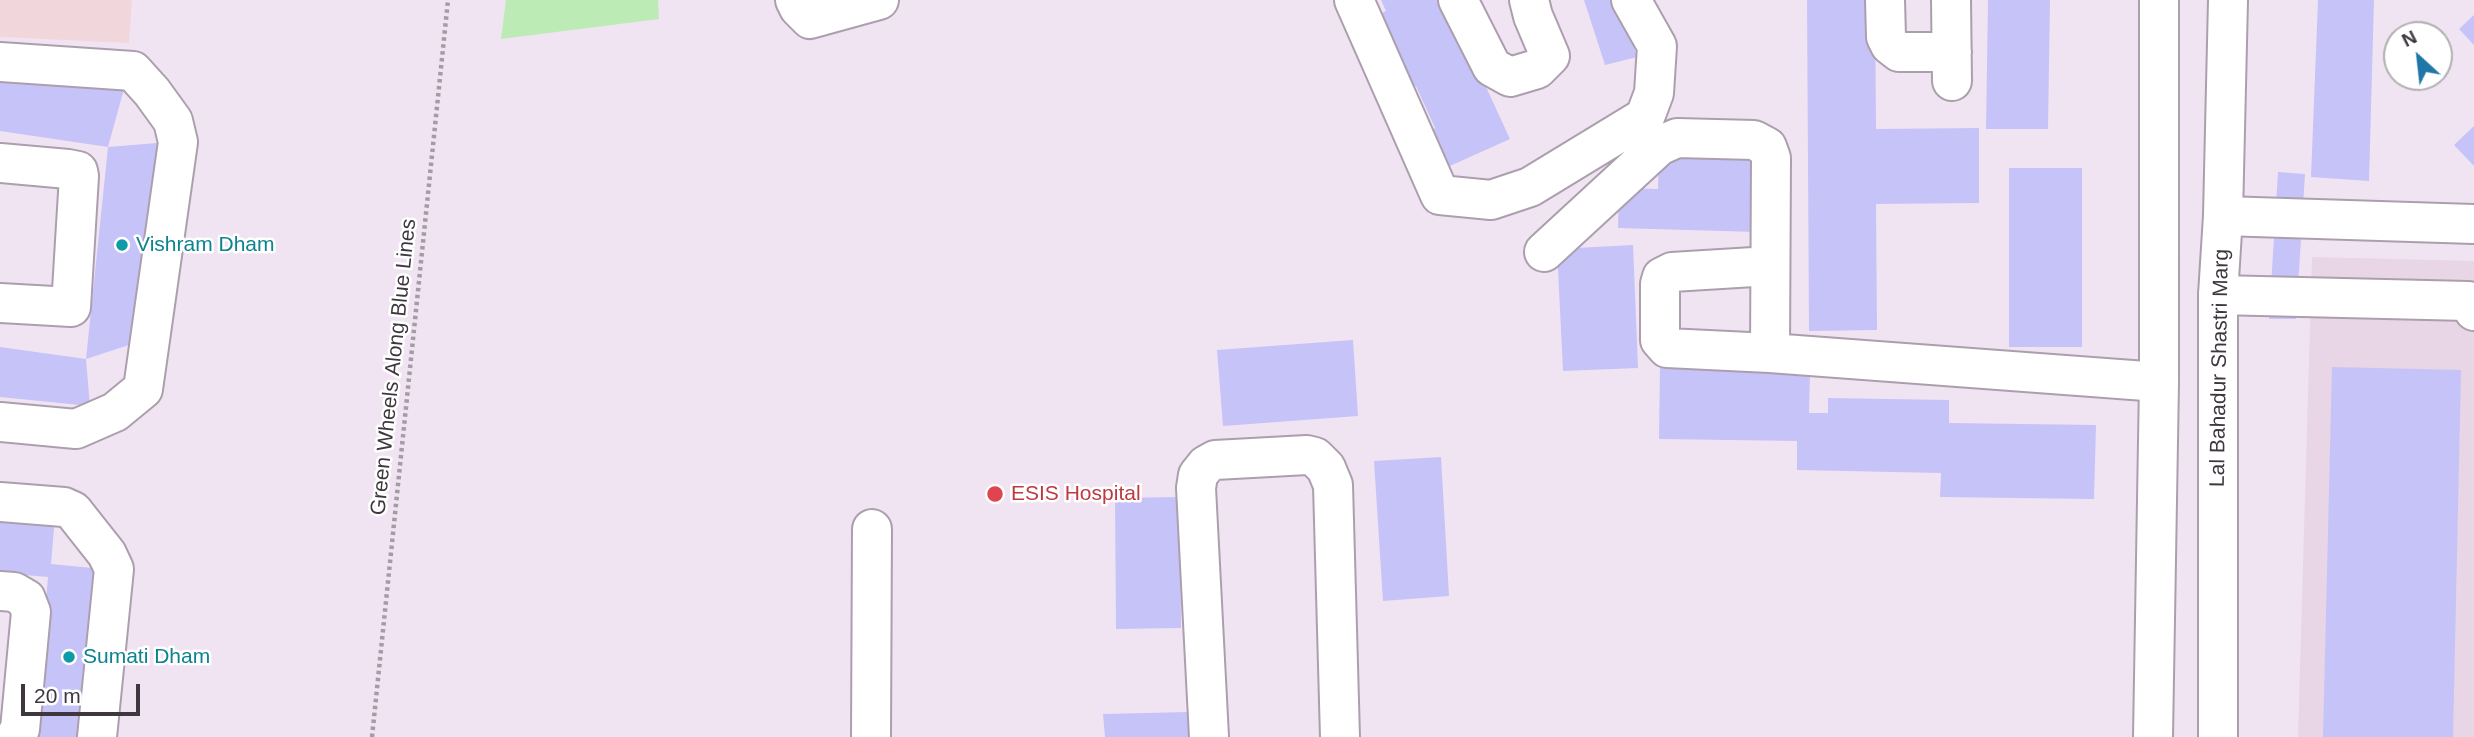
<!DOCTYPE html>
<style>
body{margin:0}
#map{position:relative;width:2474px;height:737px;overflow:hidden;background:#f1e4f2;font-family:Arial,sans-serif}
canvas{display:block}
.north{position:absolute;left:2383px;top:21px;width:70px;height:70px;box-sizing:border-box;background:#fff;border:2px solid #b2afb2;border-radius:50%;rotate:333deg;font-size:19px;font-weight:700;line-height:28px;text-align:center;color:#3e383e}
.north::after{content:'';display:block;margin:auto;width:24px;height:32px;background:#2076a6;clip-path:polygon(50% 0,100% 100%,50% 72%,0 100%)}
.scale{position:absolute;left:21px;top:684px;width:119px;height:32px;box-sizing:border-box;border:4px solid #3e383e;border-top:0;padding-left:9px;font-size:21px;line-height:24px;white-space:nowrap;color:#3e383e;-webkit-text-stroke:5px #fff;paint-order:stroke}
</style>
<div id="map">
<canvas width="2474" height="737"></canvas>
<div class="north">N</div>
<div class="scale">20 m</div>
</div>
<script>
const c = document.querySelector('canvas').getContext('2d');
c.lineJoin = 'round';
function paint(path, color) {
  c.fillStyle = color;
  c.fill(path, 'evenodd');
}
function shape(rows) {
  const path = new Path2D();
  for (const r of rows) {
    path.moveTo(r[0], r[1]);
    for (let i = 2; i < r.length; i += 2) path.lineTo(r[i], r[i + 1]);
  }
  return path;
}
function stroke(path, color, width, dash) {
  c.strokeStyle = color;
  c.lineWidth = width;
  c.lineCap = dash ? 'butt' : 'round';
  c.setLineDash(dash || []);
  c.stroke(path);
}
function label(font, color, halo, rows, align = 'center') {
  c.font = font + ' Arial,sans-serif';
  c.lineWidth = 5;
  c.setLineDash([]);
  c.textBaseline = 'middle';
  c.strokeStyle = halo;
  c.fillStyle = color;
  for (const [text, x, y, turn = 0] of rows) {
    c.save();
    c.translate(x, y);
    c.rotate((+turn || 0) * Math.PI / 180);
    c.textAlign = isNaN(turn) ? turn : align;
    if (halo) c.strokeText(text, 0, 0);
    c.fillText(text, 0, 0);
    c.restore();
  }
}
const commercial = shape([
 [2312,257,2474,261,2474,737,2298,737]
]);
const education = shape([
 [0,0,132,0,129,43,0,37]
]);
const green = shape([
 [506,0,658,0,659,19,501,39]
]);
const building = shape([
 [1381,0,1446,0,1510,139,1441,170,1424,133,1435,128,1416,86,1405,91,1371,18,1386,11],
 [1584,0,1619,0,1637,57,1605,65],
 [1807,0,1875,0,1876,129,1979,128,1979,203,1876,204,1877,330,1809,331],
 [1988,0,2050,0,2048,129,1986,129],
 [2318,0,2374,0,2369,181,2311,177],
 [2474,15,2474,45,2459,29],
 [0,76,124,89,108,147,0,131],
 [2474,126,2474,166,2454,145],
 [157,143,135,343,86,359,108,147],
 [1659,155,1760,158,1757,232,1618,228,1619,188,1658,189],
 [2009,168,2082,168,2082,347,2009,347],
 [2278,172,2305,174,2296,319,2269,319],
 [1633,245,1638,368,1563,371,1557,249],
 [1353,340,1358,416,1223,426,1217,350],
 [0,347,86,359,90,406,0,397],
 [1660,364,1765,365,1765,374,1810,374,1809,413,1828,413,1828,398,1949,400,1949,423,2096,425,2094,499,1940,497,1941,473,1797,470,1797,441,1659,439],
 [2332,367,2461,370,2453,737,2323,737],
 [1441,457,1449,596,1383,601,1374,461],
 [1180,497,1181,628,1116,629,1115,498],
 [0,513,55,517,51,564,103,569,89,737,35,737,48,577,0,573],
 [1189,712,1190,737,1105,737,1103,714]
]);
const path = shape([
 [372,737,448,0]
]);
const minor = shape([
 [795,0,799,8,810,19,879,0],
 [1354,0,1440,195,1491,200,1530,187,1645,117,1654,93,1657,46,1631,0],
 [1458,0,1492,67,1510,77,1537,69,1550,56,1533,16,1529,0],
 [1885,0,1886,37,1890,45,1899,52,1952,52],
 [1951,0,1952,81],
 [0,62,133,71,152,92,173,121,178,142,143,389,115,412,76,429,0,422],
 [0,163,68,169,78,171,79,176,71,307,0,303],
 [2223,216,2474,224],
 [1544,252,1659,146,1677,138,1754,140,1767,147,1771,158,1770,353],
 [1770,266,1672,272,1662,277,1660,284,1660,340,1667,348,1770,353,2159,382],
 [2218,295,2468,301,2474,311],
 [0,502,64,507,73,511,107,554,114,569,97,737],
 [0,591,14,592,26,599,31,612,20,729,15,737],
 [871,737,872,529],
 [1209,737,1196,488,1198,475,1206,465,1215,460,1307,455,1315,457,1326,468,1333,485,1340,737]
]);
const major = shape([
 [2153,737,2159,382,2159,0],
 [2218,737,2218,295,2223,216,2228,0]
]);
const markers = [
 [122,245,7,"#0f9aa8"],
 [995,494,9,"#e0444e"],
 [69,657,7,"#0f9aa8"]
];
const cultureNames = [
 ["Vishram Dham",136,245],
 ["Sumati Dham",83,657]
];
const streetNames = [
 ["Green Wheels Along Blue Lines",394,367,-84],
 ["Lal Bahadur Shastri Marg",2220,368,-89]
];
const healthNames = [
 ["ESIS Hospital",1011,494]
];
paint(commercial, '#e8d5e5');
paint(education, '#f1d7dc');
paint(green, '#bcebb5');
paint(building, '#c6c3f9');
stroke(minor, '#ac9fad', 42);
stroke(major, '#ac9fad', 42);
stroke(path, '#a59ba6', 4.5, [3.5, 3.5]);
stroke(minor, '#fff', 38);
stroke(major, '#fff', 38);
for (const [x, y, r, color] of markers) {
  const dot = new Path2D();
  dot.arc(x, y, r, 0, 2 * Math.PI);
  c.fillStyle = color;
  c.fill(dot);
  stroke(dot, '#fff', 2.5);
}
label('21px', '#0d838f', '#fff', cultureNames, 'left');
label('21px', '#3e383e', '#fff', streetNames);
label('21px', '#be3a42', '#fff', healthNames, 'left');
</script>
